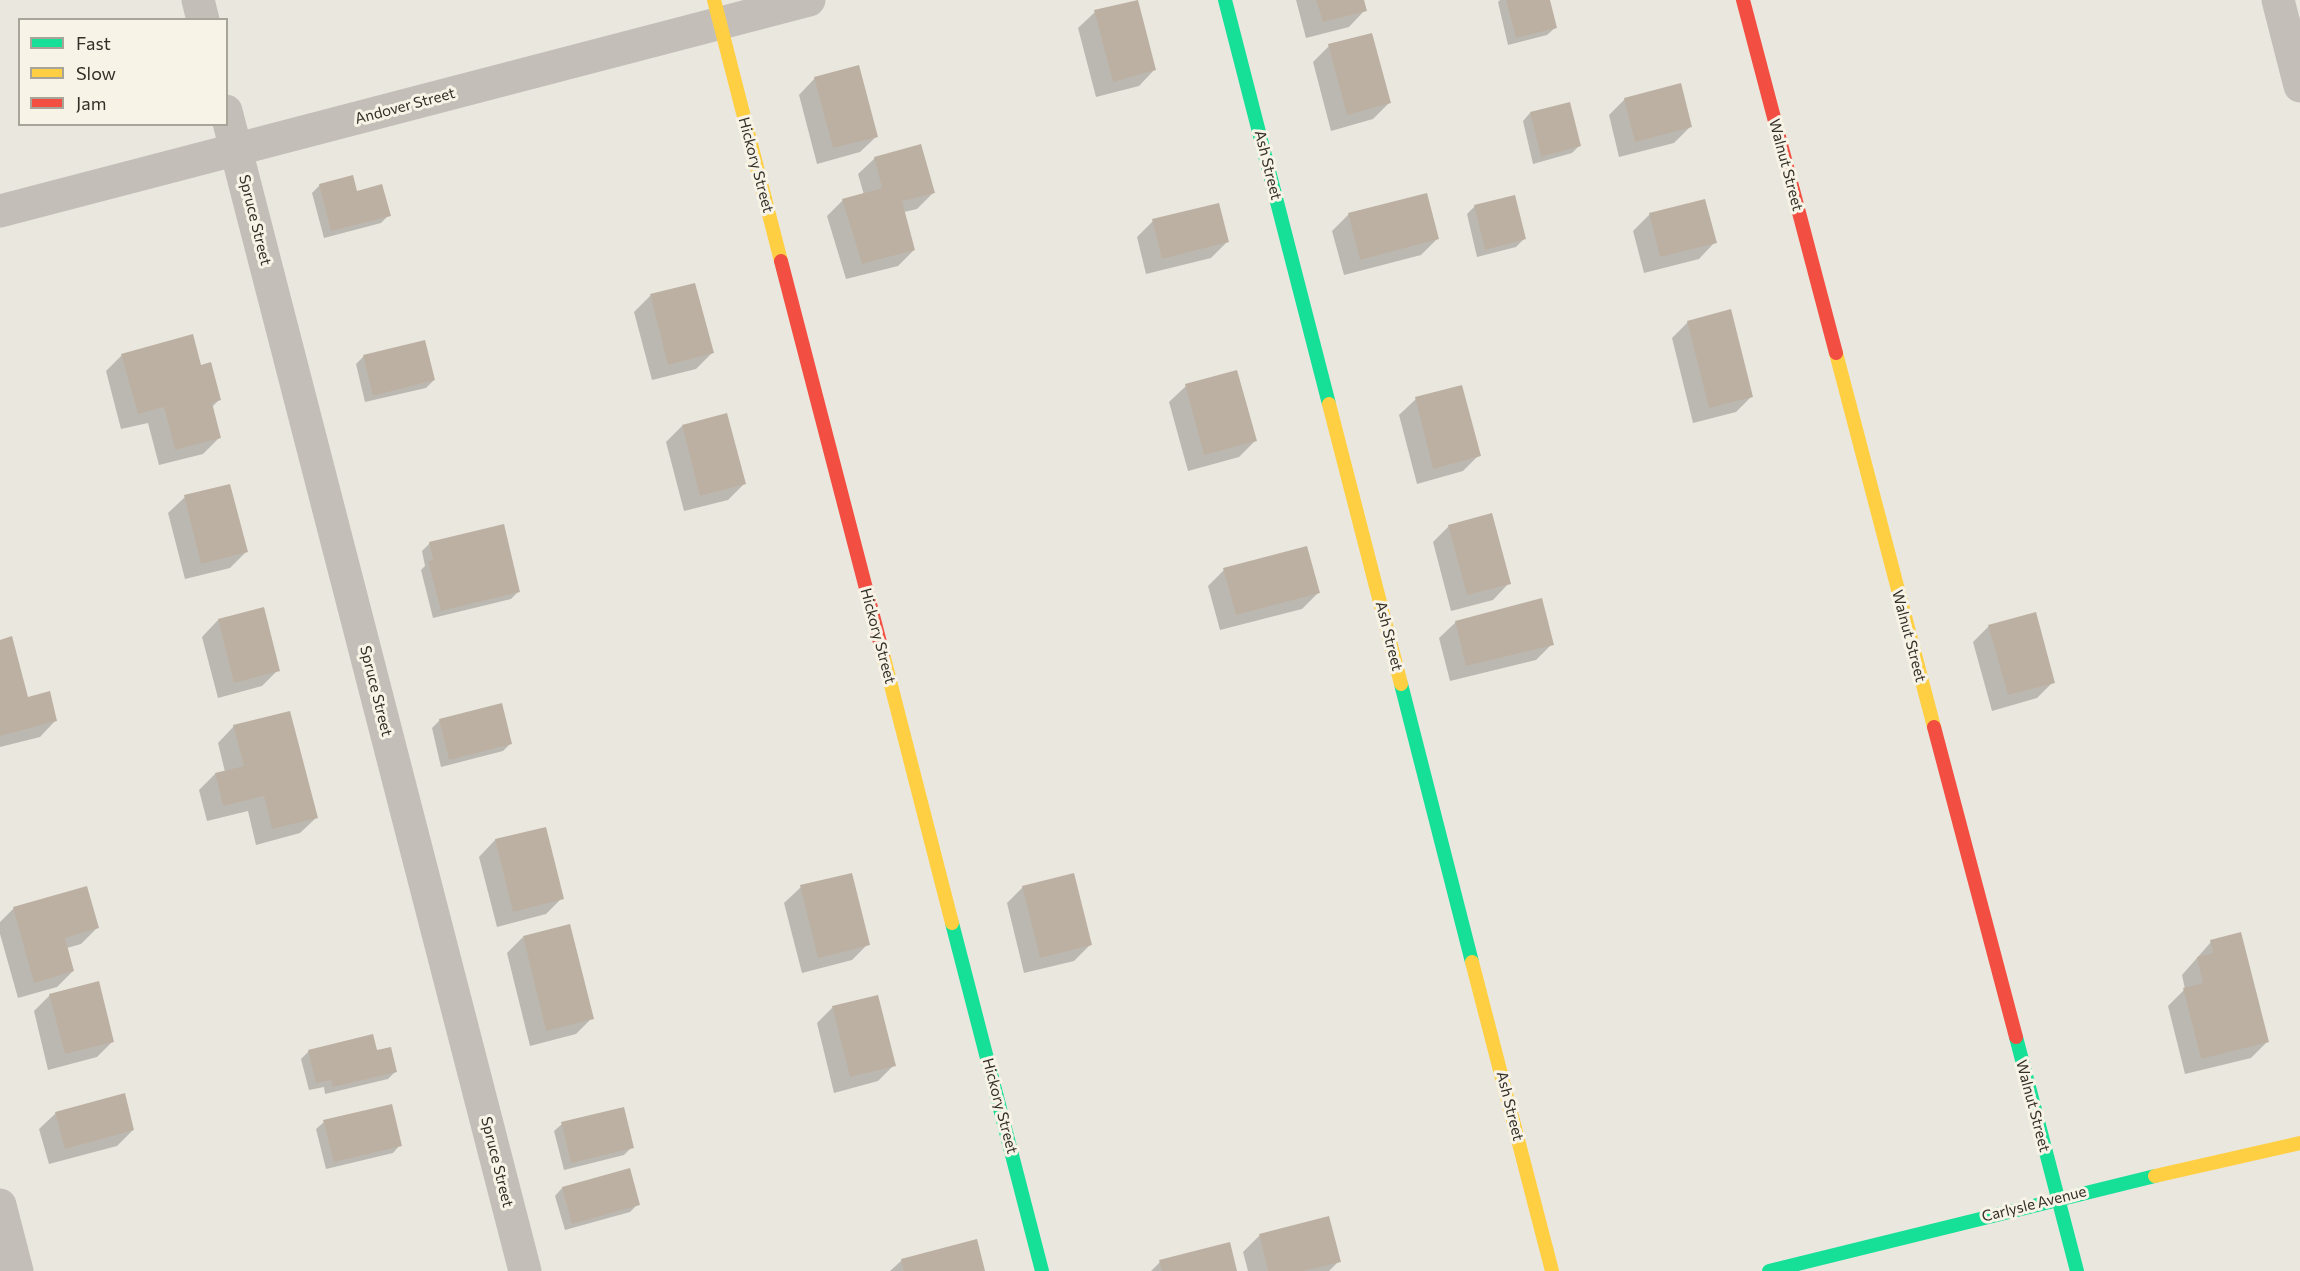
<!DOCTYPE html>
<style>
body{margin:0}
#map{position:relative;width:2300px;height:1271px;overflow:hidden;background:#eae7df;font-family:Commissioner,sans-serif}
canvas{display:block}
.legend{position:absolute;left:18px;top:18px;width:210px;height:108px;box-sizing:border-box;background:#f7f3e6;border:2px solid #a9a49a;margin:0;padding:8px 10px;list-style:none;font-size:18px;color:#332e27}
.legend li{display:flex;align-items:center;gap:12px;height:30px}
.legend b{width:30px;border:2px solid #a9a49a}
</style>
<div id="map">
<canvas width="2300" height="1271"></canvas>
<ul class="legend">
<li><b style="height:8px;background:#16e098"></b>Fast</li>
<li><b style="height:8px;background:#ffcf43"></b>Slow</li>
<li><b style="height:8px;background:#f24e42"></b>Jam</li>
</ul>
</div>
<script>
const c = document.querySelector('canvas').getContext('2d');
c.lineJoin = 'round';
function paint(path, color) {
  c.fillStyle = color;
  c.fill(path, 'evenodd');
}
function shape(rows) {
  const path = new Path2D();
  for (const r of rows) {
    path.moveTo(r[0], r[1]);
    for (let i = 2; i < r.length; i += 2) path.lineTo(r[i], r[i + 1]);
  }
  return path;
}
function stroke(path, color, width, dash) {
  c.strokeStyle = color;
  c.lineWidth = width;
  c.lineCap = dash ? 'butt' : 'round';
  c.setLineDash(dash || []);
  c.stroke(path);
}
function label(font, color, halo, rows, align = 'center') {
  c.font = font + ' Commissioner,sans-serif';
  c.lineWidth = 6;
  c.setLineDash([]);
  c.textBaseline = 'middle';
  c.strokeStyle = halo;
  c.fillStyle = color;
  for (const [text, x, y, turn = 0] of rows) {
    c.save();
    c.translate(x, y);
    c.rotate((+turn || 0) * Math.PI / 180);
    c.textAlign = isNaN(turn) ? turn : align;
    if (halo) c.strokeText(text, 0, 0);
    c.fillText(text, 0, 0);
    c.restore();
  }
}
const shadow = shape([
 [1296,0,1362,0,1365,10,1349,27,1306,38],
 [1500,0,1548,0,1555,28,1547,35,1508,45,1498,2],
 [1095,12,1155,69,1139,86,1096,97,1078,28],
 [1329,46,1389,103,1373,119,1331,131,1313,62],
 [815,78,877,136,860,152,817,164,799,95],
 [1625,99,1690,127,1674,143,1619,157,1609,115],
 [1530,113,1580,145,1572,153,1533,164,1523,121],
 [875,158,933,193,917,209,904,212,914,250,898,266,846,279,827,216,843,200,864,195,858,174],
 [320,185,356,193,389,215,381,223,324,238,312,193],
 [1425,194,1437,239,1421,255,1344,275,1332,231,1348,215],
 [1475,206,1524,239,1516,247,1477,257,1467,214],
 [1650,214,1715,242,1699,259,1644,273,1633,231],
 [1153,221,1227,242,1211,258,1146,274,1137,237],
 [694,284,712,353,696,369,652,380,634,312,650,296],
 [1688,322,1752,396,1736,412,1693,423,1672,338],
 [122,355,200,367,219,400,211,408,219,438,203,454,159,465,148,423,121,429,106,371],
 [364,356,434,380,426,388,365,402,356,364],
 [1186,386,1255,441,1239,457,1188,471,1169,402],
 [1416,399,1479,455,1463,471,1417,484,1399,415],
 [682,426,744,484,728,500,684,511,666,442],
 [185,497,246,552,230,568,185,579,168,513],
 [1449,526,1509,583,1493,600,1451,611,1433,542],
 [430,543,519,591,511,599,433,618,421,570,425,566,422,551],
 [1224,570,1318,593,1302,609,1220,630,1208,586],
 [218,620,278,670,262,686,218,698,202,637],
 [1456,622,1552,644,1536,660,1450,681,1439,638],
 [1989,626,2053,682,2037,698,1992,711,1973,642],
 [0,641,27,699,56,720,40,737,0,747],
 [440,720,510,744,503,751,441,767,432,728],
 [234,726,317,817,300,833,256,845,248,811,207,821,199,790,215,774,225,772,218,743],
 [545,828,562,898,546,914,497,927,479,857,495,840],
 [801,887,868,944,852,960,802,973,784,903],
 [1023,887,1090,945,1074,961,1024,973,1007,903],
 [14,908,97,928,81,944,67,948,73,971,57,987,18,998,0,934,0,922],
 [523,937,592,1018,576,1034,530,1046,507,953],
 [2211,942,2267,1042,2251,1058,2185,1074,2168,1006,2185,989,2182,975],
 [50,995,113,1041,97,1057,48,1070,34,1011],
 [833,1007,894,1065,878,1081,834,1093,817,1023],
 [309,1051,376,1052,396,1071,388,1079,325,1094,324,1087,309,1090,301,1059],
 [56,1113,133,1130,117,1146,49,1164,39,1129],
 [324,1122,400,1145,393,1153,326,1169,316,1129],
 [562,1124,632,1147,624,1155,564,1170,554,1131],
 [628,1170,638,1204,630,1212,565,1230,555,1196,562,1188],
 [1259,1236,1339,1261,1329,1271,1248,1271,1243,1252],
 [902,1260,984,1271,890,1271],
 [1160,1262,1235,1271,1151,1271]
]);
const building = shape([
 [1138,0,1156,70,1113,82,1094,10],
 [1316,0,1364,0,1367,11,1323,22],
 [1506,0,1550,0,1557,28,1516,38],
 [1372,33,1391,103,1347,115,1328,44],
 [859,65,878,137,833,148,814,77],
 [1681,83,1692,127,1635,142,1624,98],
 [1570,102,1581,146,1541,157,1530,112],
 [921,144,935,193,902,201,915,250,862,264,842,199,882,188,874,157],
 [353,175,357,191,382,184,391,216,331,231,319,184],
 [1427,193,1439,239,1360,260,1348,213],
 [1515,195,1526,239,1485,250,1474,205],
 [1705,199,1717,243,1660,257,1649,213],
 [1219,203,1229,242,1162,259,1152,219],
 [695,283,714,353,668,365,650,294],
 [1731,309,1753,397,1709,408,1687,321],
 [193,334,201,365,211,362,221,400,212,403,221,438,175,450,164,407,138,414,121,354],
 [425,340,435,380,373,396,363,355],
 [1237,370,1257,441,1204,455,1185,384],
 [1462,385,1481,456,1433,469,1415,397],
 [727,413,746,484,700,496,682,425],
 [230,484,248,552,201,564,184,495],
 [1492,513,1511,584,1467,595,1448,525],
 [504,524,520,592,441,611,428,561,433,560,429,542],
 [1307,546,1320,593,1236,615,1223,568],
 [1542,598,1554,645,1466,666,1455,621],
 [264,607,280,671,234,683,218,619],
 [2036,612,2055,683,2008,695,1988,625],
 [12,636,28,697,50,691,57,721,0,736,0,640],
 [502,703,512,744,449,760,439,719],
 [290,711,318,818,272,829,264,796,223,806,215,773,244,766,233,725],
 [546,827,564,899,513,912,495,839],
 [852,873,870,945,818,958,800,885],
 [1074,873,1092,945,1040,958,1022,886],
 [87,886,99,928,65,938,74,971,34,983,13,907],
 [570,924,594,1019,546,1031,523,936],
 [2241,932,2269,1042,2201,1059,2183,988,2203,983,2197,957,2213,953,2210,940],
 [99,981,114,1042,65,1054,49,994],
 [878,995,896,1066,850,1077,832,1006],
 [373,1034,377,1050,391,1047,397,1072,333,1087,331,1080,316,1083,308,1050],
 [125,1093,134,1130,65,1149,55,1112],
 [392,1104,402,1146,334,1162,323,1120],
 [624,1107,634,1148,571,1163,561,1122],
 [630,1168,640,1205,572,1224,562,1187],
 [1329,1216,1341,1262,1303,1271,1268,1271,1259,1234],
 [977,1239,985,1271,904,1271,901,1259],
 [1230,1242,1237,1271,1162,1271,1159,1260]
]);
const street = shape([
 [198,0,203,20],
 [2278,0,2300,86],
 [226,111,525,1271],
 [0,211,809,0],
 [0,1205,17,1271]
]);
const fast = shape([
 [1225,0,1329,404],
 [1401,684,1472,962],
 [952,923,1042,1271],
 [2016,1037,2077,1271],
 [1769,1271,2155,1176]
]);
const slow = shape([
 [714,0,781,261],
 [1836,353,1934,727],
 [1329,404,1401,684],
 [883,654,952,923],
 [1472,962,1552,1271],
 [2155,1176,2300,1143]
]);
const jam = shape([
 [1743,0,1836,353],
 [781,261,883,654],
 [1934,727,2016,1037]
]);
const streetNames = [
 ["Andover Street",405,106,-15],
 ["Hickory Street",756,165,75],
 ["Ash Street",1268,165,76],
 ["Walnut Street",1786,165,75],
 ["Spruce Street",255,220,76],
 ["Hickory Street",878,636,75],
 ["Ash Street",1389,636,76],
 ["Walnut Street",1909,636,75],
 ["Spruce Street",376,691,76],
 ["Hickory Street",1000,1106,75],
 ["Ash Street",1510,1106,76],
 ["Walnut Street",2033,1106,75],
 ["Spruce Street",497,1162,76],
 ["Carlysle Avenue",2034,1204,-14]
];
paint(shadow, '#0003');
paint(building, '#bcb0a2');
stroke(street, '#c3bfb8', 33);
stroke(fast, '#16e098', 14);
stroke(slow, '#ffcf43', 14);
stroke(jam, '#f24e42', 14);
label('15px', '#332e27', '#f7f3e6', streetNames);
</script>
